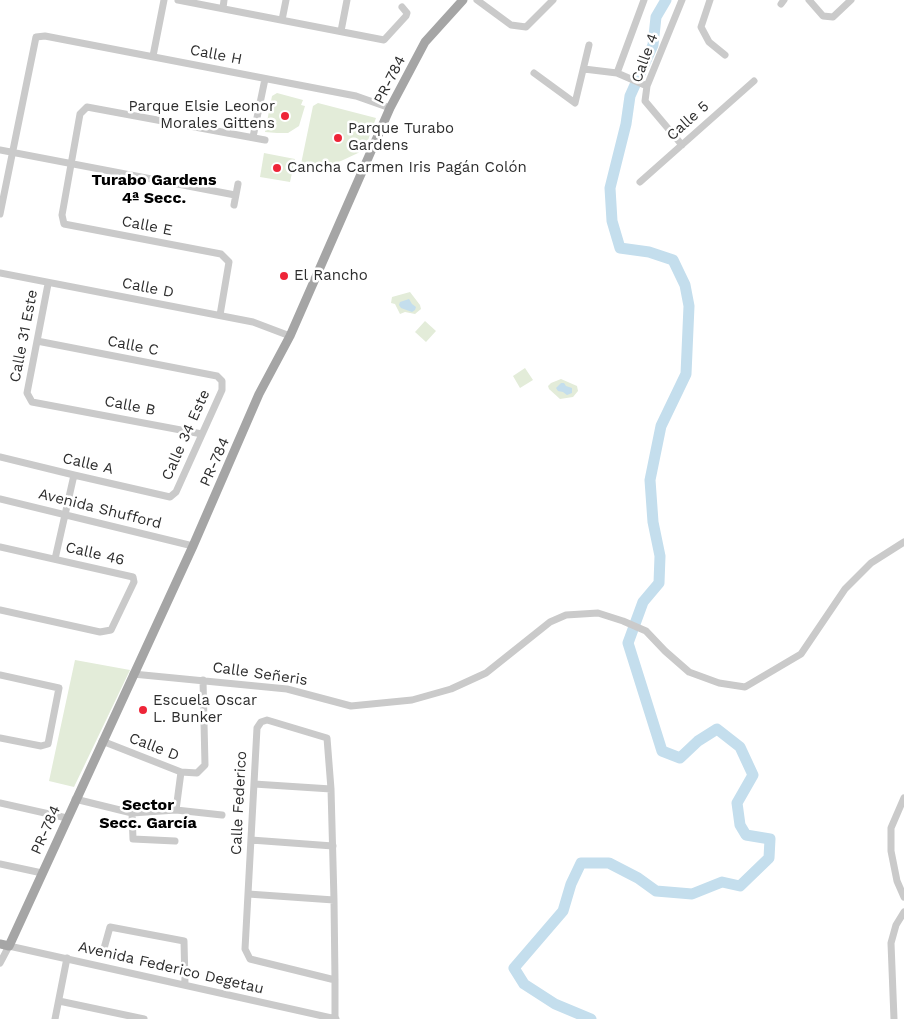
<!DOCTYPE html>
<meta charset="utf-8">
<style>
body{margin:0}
canvas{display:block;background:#fff}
</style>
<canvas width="904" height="1019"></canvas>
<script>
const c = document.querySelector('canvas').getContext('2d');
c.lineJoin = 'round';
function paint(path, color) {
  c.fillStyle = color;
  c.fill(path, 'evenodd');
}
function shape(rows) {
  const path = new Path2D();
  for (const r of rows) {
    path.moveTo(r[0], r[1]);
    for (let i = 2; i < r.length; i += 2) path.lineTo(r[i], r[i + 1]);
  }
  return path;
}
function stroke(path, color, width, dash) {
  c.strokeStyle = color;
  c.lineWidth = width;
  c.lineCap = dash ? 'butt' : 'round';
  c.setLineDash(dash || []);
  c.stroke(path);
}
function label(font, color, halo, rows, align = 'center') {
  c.font = font + ' "Work Sans",sans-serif';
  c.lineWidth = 5;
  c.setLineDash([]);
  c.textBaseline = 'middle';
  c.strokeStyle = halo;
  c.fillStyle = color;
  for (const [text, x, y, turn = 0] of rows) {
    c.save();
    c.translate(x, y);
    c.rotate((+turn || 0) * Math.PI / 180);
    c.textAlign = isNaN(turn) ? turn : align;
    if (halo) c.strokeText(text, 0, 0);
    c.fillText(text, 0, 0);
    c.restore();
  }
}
const green = shape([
 [277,93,303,100,301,105,305,106,299,126,288,133,277,133,265,132,272,96],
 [318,103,376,118,367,143,358,153,341,161,321,166,301,164,313,106],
 [264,153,295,159,290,182,260,177],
 [410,292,420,305,421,309,415,314,405,312,400,314,395,304,391,303,392,297],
 [425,321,436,331,426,342,415,332],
 [525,368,533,380,520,388,513,376],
 [561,379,577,386,578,391,573,397,560,399,549,389,548,386,551,383],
 [75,660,130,670,74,787,49,781]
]);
const water = shape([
 [409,299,412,304,416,307,415,310,412,312,401,308,399,305,400,302],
 [561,383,564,383,566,386,572,388,572,393,567,395,563,392,558,391,556,388]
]);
const river = shape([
 [591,1019,555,1004,524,984,514,968,563,911,571,884,581,863,609,863,638,878,656,891,692,894,722,882,740,886,769,858,770,839,746,835,740,825,737,803,753,775,740,747,717,729,698,741,680,758,662,751,628,643,643,602,659,583,660,556,653,522,650,480,661,426,686,374,689,306,685,285,673,260,649,252,620,248,612,221,610,188,626,124,630,96,653,45,656,17,666,0]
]);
const minor = shape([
 [178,0,384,40,406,16,407,13,402,7],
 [477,0,511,25,526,27,553,0],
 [710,0,701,27,709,42,725,55],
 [809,0,823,16,833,17,851,0],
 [781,4,784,0],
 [223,8,224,0],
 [282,20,286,0],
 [341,31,347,0],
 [153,56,164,0],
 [584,69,617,73,647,86],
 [534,73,575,103,589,45],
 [617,73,644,0],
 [253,137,265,79],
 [682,145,645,101,647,86,682,0],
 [0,150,235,195],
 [640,182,754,81],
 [234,205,238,184],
 [0,214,36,37,45,36,356,96,390,108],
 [0,273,253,322,290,336],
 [48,284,27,393,32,402,202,434],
 [220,315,229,262,221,254,64,224,62,215,80,114,87,107,265,140],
 [0,457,74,475,170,497,176,492,222,390,222,381,217,376,37,341],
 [0,499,193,546],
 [0,547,133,577,134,582,111,630,100,632,0,610],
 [55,559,74,475],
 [133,674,287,689,351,706,412,700,451,689,486,673,550,622,566,615,598,613,623,621,646,631,665,651,689,672,719,683,745,687,801,654,845,589,871,563,904,542],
 [0,675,59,688,48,744,41,746,0,738],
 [102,741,181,772,197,773,205,765,203,680],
 [254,784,331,789],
 [904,798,891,828,891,851,897,881,904,897],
 [75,799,132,813,176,810,222,815],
 [0,803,67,818],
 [176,810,181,772],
 [132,813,133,839,175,841],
 [251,840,333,846],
 [0,864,42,873],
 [248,894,334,900],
 [103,952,110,927,184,941,185,984],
 [0,963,9,946,336,1019],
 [335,980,250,959,245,949,257,728,261,722,267,720,327,738,331,789,334,900,335,980,335,1019],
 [59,1001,144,1019],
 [55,1019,67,958],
 [894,1019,891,943,896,925,904,912]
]);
const major = shape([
 [0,944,9,946,193,546,259,394,290,336,390,108,425,42,463,0]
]);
const markers = [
 [285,116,5,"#ee2538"],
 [338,138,5,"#ee2538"],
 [277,168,5,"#ee2538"],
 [284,276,5,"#ee2538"],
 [143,710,5,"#ee2538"]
];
const streetNames = [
 ["Calle H",216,55,11],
 ["Calle 4",645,58,-70],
 ["PR-784",390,80,-63],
 ["Calle 5",688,121,-42],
 ["Calle E",147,226,11],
 ["Calle D",148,288,11],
 ["Calle 31 Este",24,336,-79],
 ["Calle C",133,346,11],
 ["Calle B",130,406,11],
 ["Calle 34 Este",186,435,-66],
 ["PR-784",215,462,-66],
 ["Calle A",88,464,13],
 ["Avenida Shufford",100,509,14],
 ["Calle 46",95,554,13],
 ["Calle Señeris",260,674,8],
 ["Calle D",154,747,21],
 ["Calle Federico",239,803,-87],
 ["PR-784",46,830,-66],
 ["Avenida Federico Degetau",171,968,13]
];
const poiNames = [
 ["Parque Elsie Leonor",275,107,"right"],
 ["Morales Gittens",275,124,"right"],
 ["Parque Turabo",348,129],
 ["Gardens",348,146],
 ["Cancha Carmen Iris Pagán Colón",287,168],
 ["El Rancho",294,276],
 ["Escuela Oscar",153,701],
 ["L. Bunker",153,718]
];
const neighbourhoodNames = [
 ["Turabo Gardens",154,180],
 ["4ª Secc.",154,198],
 ["Sector",148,805],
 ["Secc. García",148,823]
];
paint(green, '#e3ecd9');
paint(water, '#c4deed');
stroke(river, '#c4deed', 11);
stroke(minor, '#cacaca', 7);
stroke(major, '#a5a5a5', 9);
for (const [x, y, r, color] of markers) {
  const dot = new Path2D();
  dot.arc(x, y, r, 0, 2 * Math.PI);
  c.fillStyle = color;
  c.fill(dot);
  stroke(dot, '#fff', 2);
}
label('15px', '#2d2d2d', '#fff', streetNames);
label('15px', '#2d2d2d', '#fff', poiNames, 'left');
label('bold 16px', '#000', '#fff', neighbourhoodNames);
</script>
